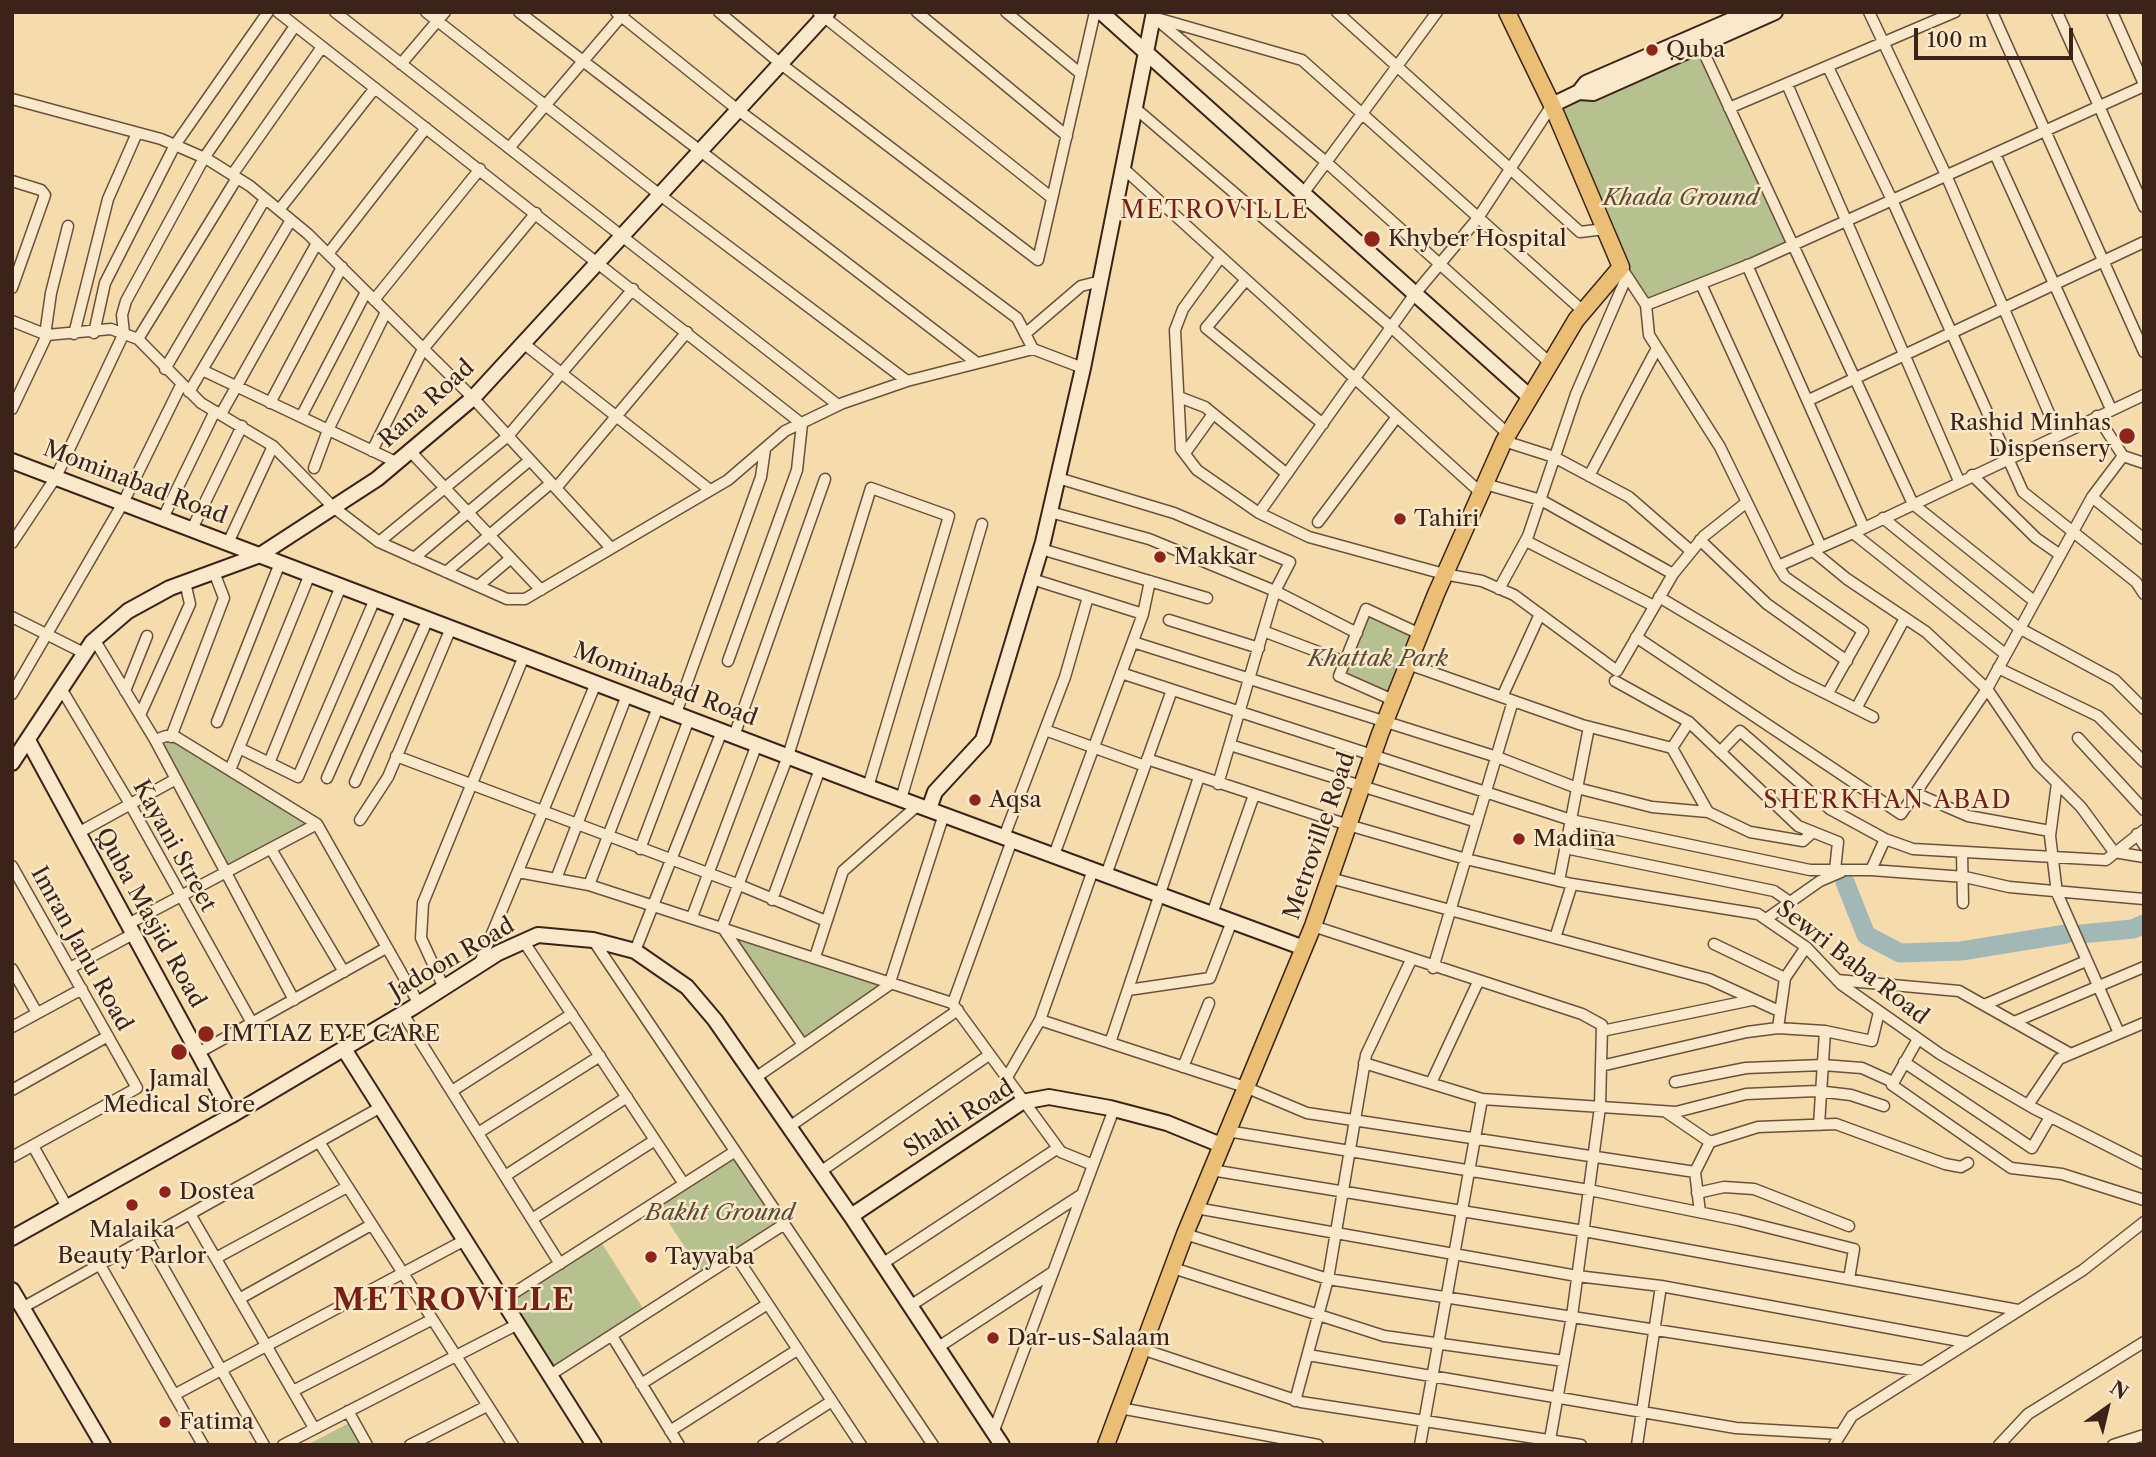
<!DOCTYPE html>
<style>
body{margin:0}
#map{position:relative;width:2156px;height:1457px;overflow:hidden;background:#f6dbad;font-family:"Libre Caslon Text",serif}
canvas{display:block}
.frame{position:absolute;inset:0;border:14px solid #3c2319;pointer-events:none}
.north{position:absolute;left:2072px;top:1373px;width:70px;height:70px;-webkit-text-stroke:5px #f9e8ca;paint-order:stroke;rotate:34deg;font-size:19px;font-weight:700;line-height:28px;text-align:center;color:#3c2319}
.north::after{content:'';display:block;margin:auto;width:24px;height:32px;background:#3c2319;clip-path:polygon(50% 0,100% 100%,50% 72%,0 100%)}
.scale{position:absolute;left:1914px;top:28px;width:159px;height:32px;box-sizing:border-box;border:4px solid #3c2319;border-top:0;padding-left:9px;font-size:21px;line-height:24px;white-space:nowrap;color:#3c2319;-webkit-text-stroke:5px #f9e8ca;paint-order:stroke}
</style>
<div id="map">
<canvas width="2156" height="1457"></canvas>
<div class="frame"></div>
<div class="north">N</div>
<div class="scale">100 m</div>
</div>
<script>
const c = document.querySelector('canvas').getContext('2d');
c.lineJoin = 'round';
function paint(path, color) {
  c.fillStyle = color;
  c.fill(path, 'evenodd');
}
function shape(rows) {
  const path = new Path2D();
  for (const r of rows) {
    path.moveTo(r[0], r[1]);
    for (let i = 2; i < r.length; i += 2) path.lineTo(r[i], r[i + 1]);
  }
  return path;
}
function stroke(path, color, width, dash) {
  c.strokeStyle = color;
  c.lineWidth = width;
  c.lineCap = dash ? 'butt' : 'round';
  c.setLineDash(dash || []);
  c.stroke(path);
}
function label(font, color, halo, rows, align = 'center') {
  c.font = font + ' "Libre Caslon Text",serif';
  c.lineWidth = 5;
  c.setLineDash([]);
  c.textBaseline = 'middle';
  c.strokeStyle = halo;
  c.fillStyle = color;
  for (const [text, x, y, turn = 0] of rows) {
    c.save();
    c.translate(x, y);
    c.rotate((+turn || 0) * Math.PI / 180);
    c.textAlign = isNaN(turn) ? turn : align;
    if (halo) c.strokeText(text, 0, 0);
    c.fillText(text, 0, 0);
    c.restore();
  }
}
const green = shape([
 [1696,37,1792,244,1646,303,1628,278,1556,107],
 [1366,609,1420,634,1393,700,1339,676],
 [166,736,317,824,227,872,155,740],
 [722,927,890,982,803,1045],
 [734,1152,783,1224,704,1276,655,1202],
 [599,1239,646,1313,550,1375,503,1300],
 [353,1421,366,1445,307,1445]
]);
const river = shape([
 [1845,882,1866,935,1900,953,1961,951,2066,934],
 [2081,934,2133,929,2144,924]
]);
const street = shape([
 [278,12,802,424,797,470,728,661],
 [335,12,838,405],
 [426,12,660,195,907,381],
 [519,12,977,363],
 [616,12,738,110,1017,318,1033,349,1083,368],
 [719,12,781,64,1038,260,1095,12],
 [818,12,1052,198],
 [917,12,1067,136],
 [1006,12,1081,74],
 [1337,12,1580,232,1605,229],
 [1869,12,1946,175,2058,434],
 [1992,12,2144,352],
 [2057,12,2144,207],
 [2112,12,2144,84],
 [1153,17,1302,60,1583,311],
 [1156,19,1326,162,1550,363],
 [1698,40,1913,504,2034,601],
 [401,64,445,12],
 [1828,67,1892,200,2023,492,2136,582,2144,594],
 [1787,84,1959,481],
 [12,99,161,139,207,159,250,186,308,234,473,398,611,548],
 [1135,108,1391,327,1508,434],
 [1729,108,1955,12],
 [509,148,624,13],
 [1995,154,2111,409],
 [1123,168,1481,493],
 [232,175,322,47],
 [12,181,41,190,45,195,12,288],
 [1302,195,1437,12],
 [279,210,375,88],
 [328,254,426,128],
 [1220,258,1183,309,1175,330,1181,449,1197,470,1259,513,1309,537,1444,574,1482,581,1514,595,1617,671,1673,574,1704,536,1747,502],
 [1747,265,1864,528],
 [1621,267,1646,305,1649,335,1720,447,1778,566,1785,577,1863,631,1828,693],
 [1245,281,1206,328,1323,424],
 [1701,284,1821,547],
 [374,300,480,169],
 [1646,305,1751,264,2144,86],
 [12,321,47,335,111,329,138,339,201,403,273,446,333,507,379,542,507,599,525,599,728,480,785,431,843,403,907,381,1033,349],
 [94,333,105,283,175,145,268,12],
 [74,334,108,199,137,133],
 [1025,334,1081,286,1101,281],
 [45,335,51,293,68,226],
 [138,339,237,178],
 [523,343,710,490],
 [165,369,265,199],
 [202,370,396,462],
 [189,392,291,220],
 [1179,397,1205,407,1287,474],
 [1809,400,2144,242],
 [270,403,342,267],
 [12,409,47,335],
 [221,414,317,243],
 [2097,416,2123,456,2144,463],
 [301,417,366,292],
 [1504,441,1554,457,1629,497,1691,551],
 [372,451,423,349,536,213],
 [410,451,541,590],
 [1185,453,1213,414],
 [314,468,328,430,386,312],
 [1972,475,2036,538,2059,554],
 [1589,476,1657,348],
 [1058,478,1174,513,1290,562,1275,591,1218,784],
 [1485,484,1541,500,1673,574],
 [556,488,687,332],
 [2092,497,2144,539],
 [1050,512,1149,539,1275,591,1357,633],
 [1259,513,1414,295,1478,218,1552,105],
 [163,518,215,411],
 [1883,518,2019,628,2115,680,2144,709],
 [1318,522,1396,418],
 [192,529,242,426],
 [1853,533,2005,654],
 [1700,540,1767,604,1847,661],
 [1526,541,1654,606],
 [379,542,508,436,633,289],
 [12,543,56,477,124,333,122,315,126,301,204,158,295,26],
 [228,543,273,446],
 [1041,549,1207,598],
 [1813,551,1847,579,1926,632,1987,689,2038,764,2081,807,2114,852,2144,857],
 [414,558,530,460],
 [1778,566,1860,530,2144,395],
 [446,572,551,483],
 [1032,579,1143,614],
 [478,586,511,558],
 [1499,589,1528,536,1576,394,1627,276],
 [1659,597,1793,677,1873,717],
 [12,617,84,653],
 [1169,620,1259,648],
 [1263,631,1345,662],
 [1636,637,1901,814,1987,689,2092,497,2123,456],
 [94,639,155,740,294,1000],
 [1133,642,1497,757,1577,788,1652,807,1708,812,1750,832,1803,841,1813,832],
 [1408,664,1582,725,1672,748,1689,722],
 [1998,668,2098,716,2144,762],
 [1121,673,1571,820,1810,870,1871,870,1965,877,2009,887,2144,899],
 [1615,681,1689,722,1798,826,1838,842,1835,870],
 [62,690,130,804,252,1023],
 [125,691,147,636],
 [12,694,123,503,181,385],
 [1502,697,1540,614],
 [1393,700,1339,676,1366,609,1420,634],
 [1857,707,1905,618],
 [676,713,761,477,765,449],
 [140,715,190,604,185,582],
 [217,722,280,563],
 [1045,730,1145,766],
 [734,736,825,479],
 [171,737,224,598,214,572],
 [2078,738,2144,810],
 [155,740,166,736,176,737,317,824,419,1004],
 [1230,745,1477,822],
 [239,748,298,777,375,599],
 [1672,748,1708,812],
 [1720,752,1740,731,1830,809,1885,839,1913,849,2106,860,2144,830],
 [396,756,737,884,826,921],
 [1147,759,1348,825,1466,859,1572,884,1758,914,1806,947,1842,985,1940,1054,2033,1108,2144,1164],
 [269,763,341,586],
 [230,770,310,574],
 [327,778,402,609],
 [355,782,428,619],
 [2057,783,2050,836,2057,893,2119,1033],
 [868,787,949,516,871,488,788,756,722,927,803,1045,892,983],
 [1915,793,1968,816,2050,831],
 [901,799,982,524],
 [360,820,388,777,451,628],
 [78,833,176,779],
 [2137,834,2144,845],
 [1004,837,1065,677,1088,597],
 [1565,848,1774,891,1790,902],
 [271,849,344,972],
 [640,849,689,719],
 [1962,852,1963,903],
 [1054,855,1143,614,1150,581],
 [12,866,137,1088,12,1157],
 [1871,870,1885,839],
 [518,872,589,885,952,1003,1061,1152,1093,1165],
 [1106,875,1172,690],
 [1330,878,1709,979,1779,1011],
 [556,879,627,695],
 [1559,881,1589,727],
 [589,885,658,707],
 [772,900,820,769],
 [1212,914,1254,795],
 [692,917,757,744],
 [1766,919,1820,881,1841,872],
 [128,924,317,824],
 [1313,926,1582,1014,1602,1025,1600,1107,1572,1316,1549,1445],
 [1555,938,1572,884],
 [593,940,933,1445],
 [524,942,684,1184],
 [1714,944,1785,978],
 [635,951,722,731],
 [815,957,843,871,918,805],
 [479,965,596,683],
 [70,968,133,934],
 [1433,968,1513,701],
 [12,969,37,1013],
 [1837,980,1959,991,2069,1053],
 [890,982,944,814],
 [444,988,421,938,423,903,524,656],
 [1128,990,1210,978,1232,921],
 [953,1003,1012,840],
 [1984,1005,2086,961],
 [403,1014,560,1264],
 [1040,1020,1245,1087,1307,1113,1695,1172,1710,1142],
 [2014,1022,2144,967],
 [12,1027,82,989],
 [1778,1028,1785,978,1806,947],
 [1602,1031,1752,1000],
 [1918,1039,1892,1085,2011,1168,2062,1174,2144,1200],
 [1110,1043,1199,777],
 [198,1053,386,948],
 [1904,1062,2032,1148,2050,1117],
 [1364,1063,1482,1099,1676,1112,1746,1094,1817,1091,1851,1095,1884,1106],
 [1601,1066,1747,1032,1778,1028,1825,1031,1872,1041,1879,1012],
 [1183,1067,1209,1003],
 [755,1078,803,1045],
 [1006,1079,1040,1020,1093,870],
 [1675,1082,1746,1068,1823,1065,1862,1068,1893,1082],
 [1431,1083,1478,982],
 [12,1090,108,1036],
 [452,1091,572,1014],
 [2028,1105,2059,1059,2144,1023],
 [1666,1112,1710,1142,1758,1127,1836,1124,1945,1164,1961,1167,1968,1163],
 [1819,1125,1825,1031],
 [789,1127,958,1010],
 [1227,1131,1589,1190,1738,1220,1854,1249,1849,1279],
 [478,1133,600,1056],
 [319,1142,513,1445],
 [33,1146,67,1207],
 [1211,1170,1584,1231,2018,1310],
 [820,1172,989,1055],
 [1695,1172,1700,1212],
 [505,1176,627,1097],
 [1697,1193,1724,1187,1754,1189,1849,1226],
 [1196,1208,1577,1276,1661,1286,1965,1342],
 [190,1214,314,1428],
 [532,1219,655,1140],
 [1185,1234,1328,1279,1920,1371],
 [147,1239,264,1445],
 [736,1256,861,1445],
 [216,1258,347,1187],
 [882,1264,1058,1148],
 [100,1265,203,1445],
 [1173,1268,1384,1336,1564,1361],
 [239,1299,371,1225],
 [503,1300,734,1152],
 [910,1306,1081,1195],
 [22,1308,381,1107],
 [612,1336,679,1445],
 [937,1348,1053,1272],
 [1142,1349,1301,1402,1581,1445],
 [1308,1355,1736,1428,1840,1434],
 [550,1375,783,1225],
 [641,1384,766,1305],
 [293,1391,431,1320],
 [174,1395,465,1240],
 [1295,1401,1328,1279,1366,1055,1411,960],
 [1120,1408,1318,1445],
 [348,1411,367,1445],
 [670,1431,797,1350],
 [993,1433,1114,1109],
 [283,1445,518,1324],
 [410,1445,487,1406],
 [763,1445,832,1401],
 [1420,1445,1482,1099],
 [1637,1445,1661,1286],
 [1834,1445,1852,1416,2083,1270,2144,1222],
 [1999,1445,2028,1414,2144,1342],
 [2113,1445,2144,1435]
]);
const secondary = shape([
 [1101,12,1530,397],
 [1579,92,1593,93,1775,12],
 [1552,105,1579,92,1586,83,1750,12],
 [12,461,868,787,1304,948],
 [29,742,232,1115],
 [12,763,92,642,128,611,170,588,260,555,377,479,473,398,828,12],
 [929,809,935,792,983,740,1043,542,1083,368,1154,12],
 [344,1049,594,1445],
 [851,1216,1022,1102,1049,1097,1110,1108,1167,1123,1221,1145],
 [12,1238,232,1115,412,1008,498,953,538,935,593,940,635,951,687,987,715,1020,851,1216,1002,1445],
 [12,1290,103,1445]
]);
const primary = shape([
 [1106,1445,1185,1234,1313,926,1380,734,1436,594,1504,441,1576,320,1621,267,1552,105,1507,12]
]);
const markers = [
 [1652,50,7,"#8f2418"],
 [1372,239,9,"#8f2418"],
 [2127,436,9,"#8f2418"],
 [1400,519,7,"#8f2418"],
 [1160,557,7,"#8f2418"],
 [975,800,7,"#8f2418"],
 [1519,839,7,"#8f2418"],
 [206,1034,9,"#8f2418"],
 [179,1052,9,"#8f2418"],
 [165,1192,7,"#8f2418"],
 [132,1205,7,"#8f2418"],
 [651,1257,7,"#8f2418"],
 [993,1338,7,"#8f2418"],
 [165,1422,7,"#8f2418"]
];
const poiNames = [
 ["Quba",1666,50],
 ["Khyber Hospital",1388,239],
 ["Rashid Minhas",2111,423,"right"],
 ["Dispensery",2111,449,"right"],
 ["Tahiri",1414,519],
 ["Makkar",1174,557],
 ["Aqsa",989,800],
 ["Madina",1533,839],
 ["IMTIAZ EYE CARE",222,1034],
 ["Jamal",179,1079,"center"],
 ["Medical Store",179,1105,"center"],
 ["Dostea",179,1192],
 ["Malaika",132,1230,"center"],
 ["Beauty Parlor",132,1256,"center"],
 ["Tayyaba",665,1257],
 ["Dar-us-Salaam",1007,1338],
 ["Fatima",179,1422]
];
const parkNames = [
 ["Khada Ground",1681,198],
 ["Khattak Park",1378,659],
 ["Bakht Ground",720,1213]
];
const streetNames = [
 ["Rana Road",427,404,-42],
 ["Mominabad Road",135,483,21],
 ["Mominabad Road",665,685,21],
 ["Metroville Road",1320,836,-71],
 ["Kayani Street",174,846,61],
 ["Quba Masjid Road",150,918,61],
 ["Imran Janu Road",81,949,61],
 ["Jadoon Road",452,959,-30],
 ["Sewri Baba Road",1852,963,38],
 ["Shahi Road",959,1119,-32]
];
const neighbourhoodNames = [
 ["METROVILLE",1215,211],
 ["SHERKHAN ABAD",1888,801]
];
const districtNames = [
 ["METROVILLE",454,1301]
];
paint(green, '#b6c18f');
stroke(river, '#a2b8b6', 19);
stroke(street, '#6a513e', 13);
stroke(secondary, '#3c2319', 18);
stroke(primary, '#3c2319', 19);
stroke(street, '#f9e8ca', 10);
stroke(secondary, '#f9e8ca', 14);
stroke(primary, '#ebbe76', 16);
for (const [x, y, r, color] of markers) {
  const dot = new Path2D();
  dot.arc(x, y, r, 0, 2 * Math.PI);
  c.fillStyle = color;
  c.fill(dot);
  stroke(dot, '#f9e8ca', 2.5);
}
label('23px', '#3c2319', '#f9e8ca', poiNames, 'left');
label('italic 23px', '#5a4a36', '#f9e8ca', parkNames);
label('23px', '#3c2319', '#f9e8ca', streetNames);
c.letterSpacing = '2px';
label('24px', '#7a1f14', '#f9e8ca', neighbourhoodNames);
c.letterSpacing = '0px';
c.letterSpacing = '2px';
label('bold 30px', '#7a1f14', '#f9e8ca', districtNames);
c.letterSpacing = '0px';
</script>
